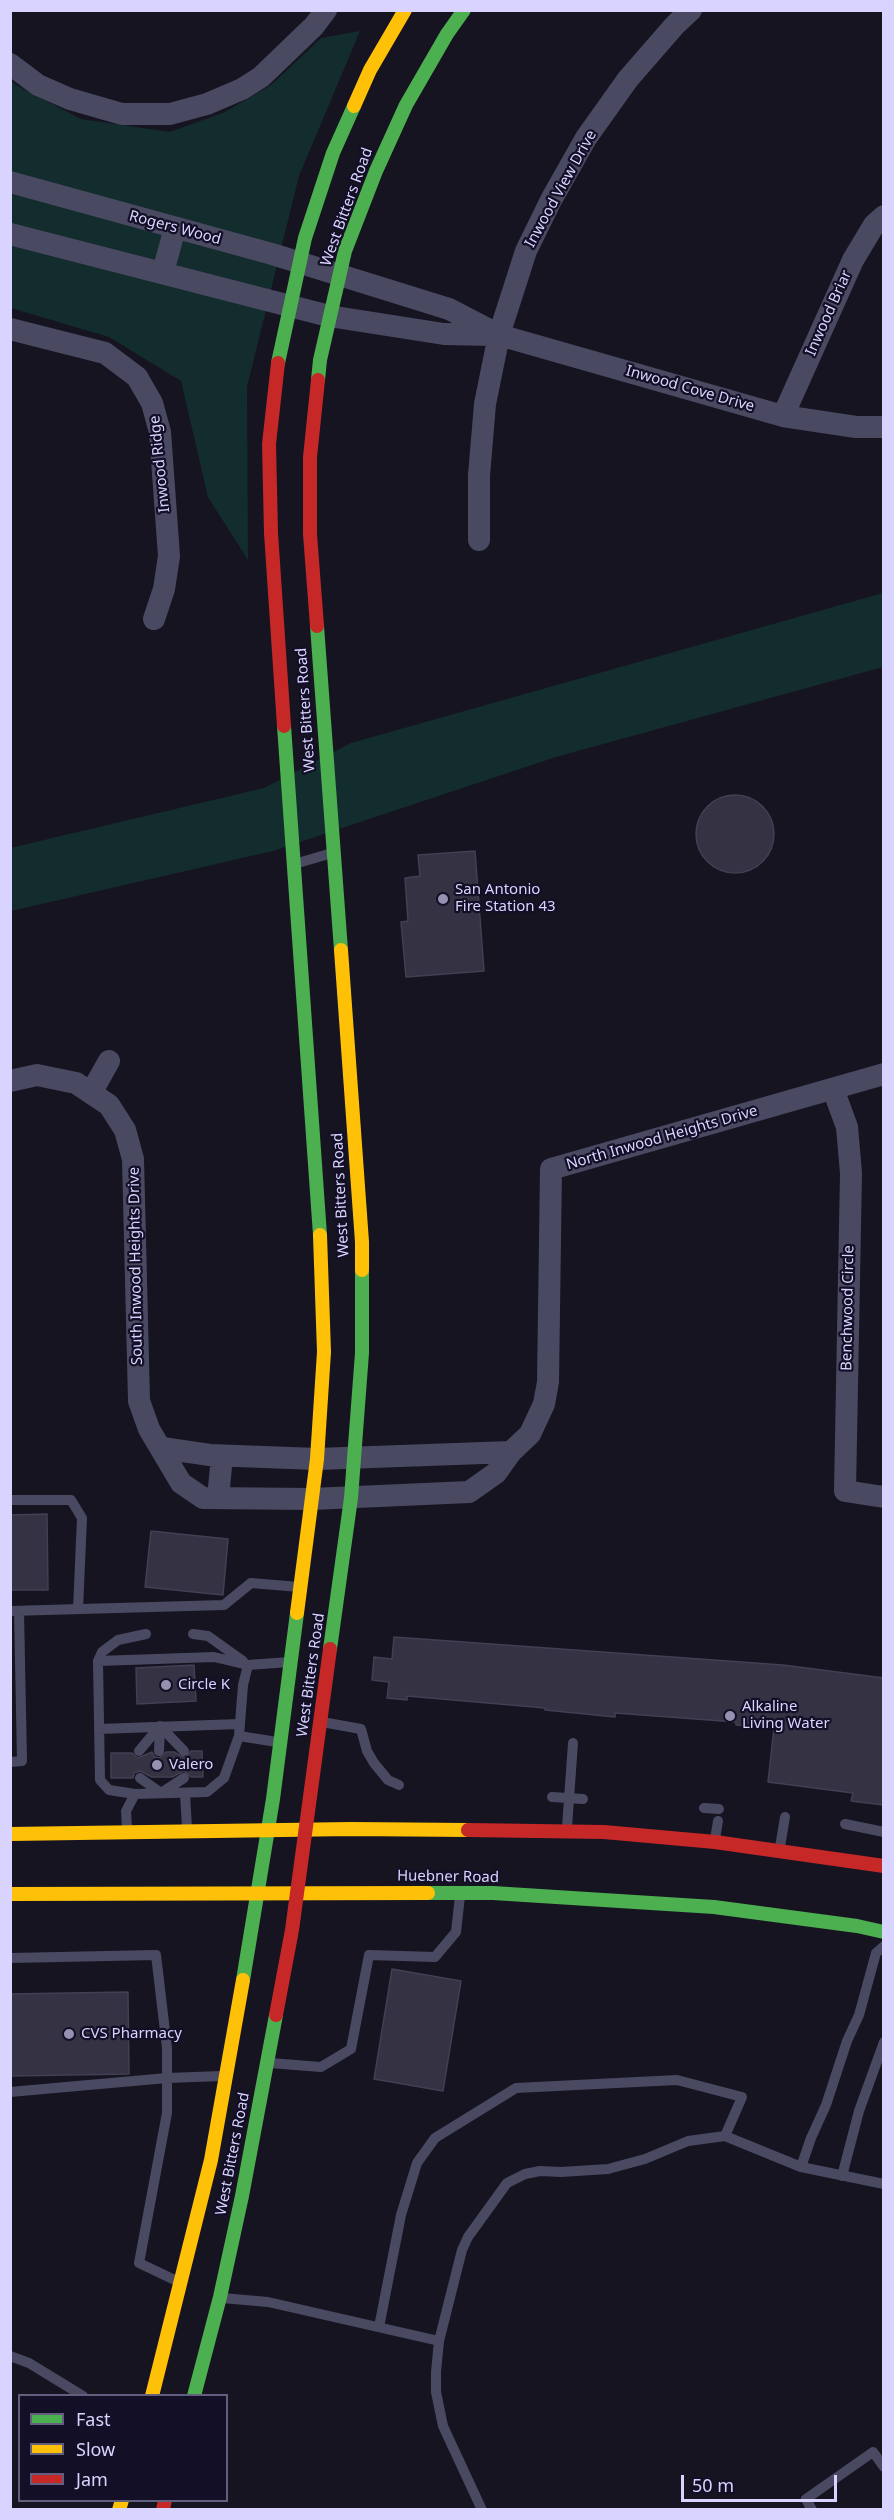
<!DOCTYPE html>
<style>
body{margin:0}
#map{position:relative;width:894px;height:2520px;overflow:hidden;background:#161421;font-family:"Noto Sans",sans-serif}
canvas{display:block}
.frame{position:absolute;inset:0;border:12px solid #d9d4ff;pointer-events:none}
.legend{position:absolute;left:18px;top:2394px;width:210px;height:108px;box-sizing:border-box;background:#130f26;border:2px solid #625e7d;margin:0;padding:8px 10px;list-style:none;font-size:18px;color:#d9d4ff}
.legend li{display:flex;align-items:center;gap:12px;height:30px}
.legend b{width:30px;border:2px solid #625e7d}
.scale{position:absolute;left:681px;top:2475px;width:156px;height:27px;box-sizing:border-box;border:3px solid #d9d4ff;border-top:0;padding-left:8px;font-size:18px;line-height:21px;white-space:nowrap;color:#d9d4ff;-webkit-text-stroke:4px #130f26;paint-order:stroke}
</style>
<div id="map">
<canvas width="894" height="2520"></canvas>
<div class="frame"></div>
<ul class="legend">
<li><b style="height:8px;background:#4caf50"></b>Fast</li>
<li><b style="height:8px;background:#ffc107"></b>Slow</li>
<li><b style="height:8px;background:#c62828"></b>Jam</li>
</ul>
<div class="scale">50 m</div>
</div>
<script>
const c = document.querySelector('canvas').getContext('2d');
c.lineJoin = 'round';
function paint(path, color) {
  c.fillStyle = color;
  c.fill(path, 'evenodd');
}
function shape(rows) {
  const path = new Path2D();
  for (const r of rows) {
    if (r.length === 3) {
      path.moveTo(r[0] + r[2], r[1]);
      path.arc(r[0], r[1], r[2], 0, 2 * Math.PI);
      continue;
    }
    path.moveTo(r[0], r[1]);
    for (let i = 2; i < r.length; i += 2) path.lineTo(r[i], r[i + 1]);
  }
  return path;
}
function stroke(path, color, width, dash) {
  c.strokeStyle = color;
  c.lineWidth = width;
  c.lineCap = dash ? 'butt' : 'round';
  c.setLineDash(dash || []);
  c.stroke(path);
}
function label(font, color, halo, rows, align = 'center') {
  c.font = font + ' "Noto Sans",sans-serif';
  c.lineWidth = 4.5;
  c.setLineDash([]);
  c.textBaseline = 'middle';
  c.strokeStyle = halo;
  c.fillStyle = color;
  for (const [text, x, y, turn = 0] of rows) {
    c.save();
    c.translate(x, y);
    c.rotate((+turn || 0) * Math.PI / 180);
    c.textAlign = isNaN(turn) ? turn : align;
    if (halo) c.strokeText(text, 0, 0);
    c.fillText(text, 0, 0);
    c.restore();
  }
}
const green = shape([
 [360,31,299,176,247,387,248,560,208,497,181,381,109,337,11,308,10,79,16,85,81,119,170,132,225,112,271,85,321,38],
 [883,593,883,667,556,757,273,851,11,911,10,848,264,788,351,743]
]);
const building = shape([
 [735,834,39],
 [475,851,484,971,406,977,401,922,408,921,405,878,420,876,418,855,475,851],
 [47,1514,48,1590,10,1590,10,1515,47,1514],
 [151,1531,228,1539,223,1595,145,1587,151,1531],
 [394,1637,783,1665,884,1678,884,1805,851,1801,853,1793,768,1782,774,1728,736,1725,736,1722,615,1713,615,1717,545,1710,545,1708,407,1696,407,1700,387,1698,389,1682,372,1680,374,1657,392,1659,394,1637],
 [194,1665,196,1701,137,1704,136,1668,194,1665],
 [191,1751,202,1751,203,1777,191,1777,184,1771,172,1777,152,1777,140,1771,134,1773,133,1778,111,1778,111,1753,132,1753,138,1758,152,1752,155,1757,159,1758,166,1752,174,1752,185,1758,191,1751],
 [392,1969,461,1981,443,2091,374,2079,392,1969],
 [128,1992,129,2074,10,2076,10,1994,128,1992]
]);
const lane = shape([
 [298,863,332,853],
 [10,1500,71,1500,82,1518,78,1609],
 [10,1611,224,1605,251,1583,299,1587],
 [193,1634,208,1636,243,1661],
 [98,1661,214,1657,248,1665],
 [322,1722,361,1729,367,1751,374,1763,388,1780,399,1785],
 [160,1726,184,1751],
 [99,1729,239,1724],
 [239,1736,277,1742],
 [139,1751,160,1726],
 [159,1751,160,1727],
 [10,1762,22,1761,19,1611],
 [140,1778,161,1793],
 [161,1793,184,1778],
 [185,1793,187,1828],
 [135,1794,109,1790,100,1780,98,1661,102,1652,118,1640,146,1634],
 [552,1797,583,1799],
 [704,1808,719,1809],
 [845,1824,884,1832],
 [567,1827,573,1743],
 [127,1828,126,1811,135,1794,207,1792,224,1778,239,1736,243,1685,248,1665,289,1662],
 [715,1839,718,1821],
 [780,1847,785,1817],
 [10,1958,156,1955,167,2048,167,2113,139,2263,179,2282],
 [270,2063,321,2067,351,2049,369,1955,435,1957,456,1932,460,1896],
 [10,2092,167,2078,222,2076],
 [801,2167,811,2138,826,2105,847,2041,859,2015,876,1953,884,1946],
 [842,2176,859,2111,884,2042],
 [222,2298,268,2302,439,2341],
 [379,2327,401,2215,417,2163,435,2138,516,2088,677,2080,742,2097,725,2136],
 [10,2356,29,2363,83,2396],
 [482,2510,443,2426,436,2392,436,2372,439,2341,462,2250,468,2237,507,2183,525,2174,540,2171,561,2172,608,2169,645,2159,688,2141,725,2136,801,2167,884,2184],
 [812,2510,806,2499,873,2452,884,2467]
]);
const street = shape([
 [10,64,38,85,70,99,122,114,170,114,207,104,242,89,261,77,314,26,326,10],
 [10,182,272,254,449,309,499,335,783,416,856,427,884,427],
 [10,234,329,316,444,334,494,335],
 [163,272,175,228],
 [10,329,105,353,137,377,152,403,160,432,169,556,164,589,154,619],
 [783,416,853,260,874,225,884,216],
 [479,540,479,475,485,404,499,335,526,251,551,200,586,138,628,79,675,25,691,10],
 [10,1081,37,1075,76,1083,109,1105,125,1130,133,1159,139,1401,149,1429,181,1483,203,1498,312,1499,469,1492,496,1473,511,1452,530,1434,544,1404,548,1382,551,1169,884,1074],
 [833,1089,847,1127,851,1173,845,1491,884,1497],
 [91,1093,109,1061],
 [162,1448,210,1455,317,1459,511,1452],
 [218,1498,222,1456]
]);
const fast = shape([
 [278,363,305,238,333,153,354,106],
 [318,380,320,360,345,251,376,171,406,105,447,34,464,10],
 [317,626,341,950],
 [284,726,320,1235],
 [330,1649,351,1498,362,1353,362,1270],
 [428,1893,493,1893,714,1907,857,1926,884,1932],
 [243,1980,273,1799,297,1613],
 [194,2396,220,2297,242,2196,276,2015]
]);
const slow = shape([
 [354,106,370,70,405,10],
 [341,950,362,1242,362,1270],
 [297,1613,317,1459,324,1352,320,1235],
 [10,1834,351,1829,468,1830],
 [10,1894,428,1893],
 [152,2396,211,2160,243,1980],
 [119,2510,122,2500]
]);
const jam = shape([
 [278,363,269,444,271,533,284,726],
 [317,626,310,534,310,457,318,380],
 [468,1830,604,1832,715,1842,884,1866],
 [276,2015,292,1930,330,1649],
 [163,2510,165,2500]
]);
const markers = [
 [443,899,6,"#9591b1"],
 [166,1685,6,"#9591b1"],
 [730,1716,6,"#9591b1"],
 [157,1765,6,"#9591b1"],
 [69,2034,6,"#9591b1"]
];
const streetNames = [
 ["Inwood View Drive",561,189,-61],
 ["West Bitters Road",347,207,-70],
 ["Rogers Wood",175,228,15],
 ["Inwood Briar",829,313,-66],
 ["Inwood Cove Drive",690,389,16],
 ["Inwood Ridge",160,464,-96],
 ["West Bitters Road",306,710,-94],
 ["North Inwood Heights Drive",662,1138,-16],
 ["West Bitters Road",341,1195,-93],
 ["South Inwood Heights Drive",136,1266,-91],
 ["Benchwood Circle",848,1308,-89],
 ["West Bitters Road",311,1675,-82],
 ["Huebner Road",448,1877,1],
 ["West Bitters Road",233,2154,-79]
];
const poiNames = [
 ["San Antonio",455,890],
 ["Fire Station 43",455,907],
 ["Circle K",178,1685],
 ["Alkaline",742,1707],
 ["Living Water",742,1724],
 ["Valero",169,1765],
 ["CVS Pharmacy",81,2034]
];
paint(green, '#132c2d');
paint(building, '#343243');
stroke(building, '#433f54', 1.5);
stroke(lane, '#4a4962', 10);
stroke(street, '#4a4962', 22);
stroke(fast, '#4caf50', 14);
stroke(slow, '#ffc107', 14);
stroke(jam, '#c62828', 14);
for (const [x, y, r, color] of markers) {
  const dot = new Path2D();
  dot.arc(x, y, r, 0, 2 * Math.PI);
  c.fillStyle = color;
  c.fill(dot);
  stroke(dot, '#130f26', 2);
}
label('15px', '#d9d4ff', '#130f26', streetNames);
label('15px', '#d9d4ff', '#130f26', poiNames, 'left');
</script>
